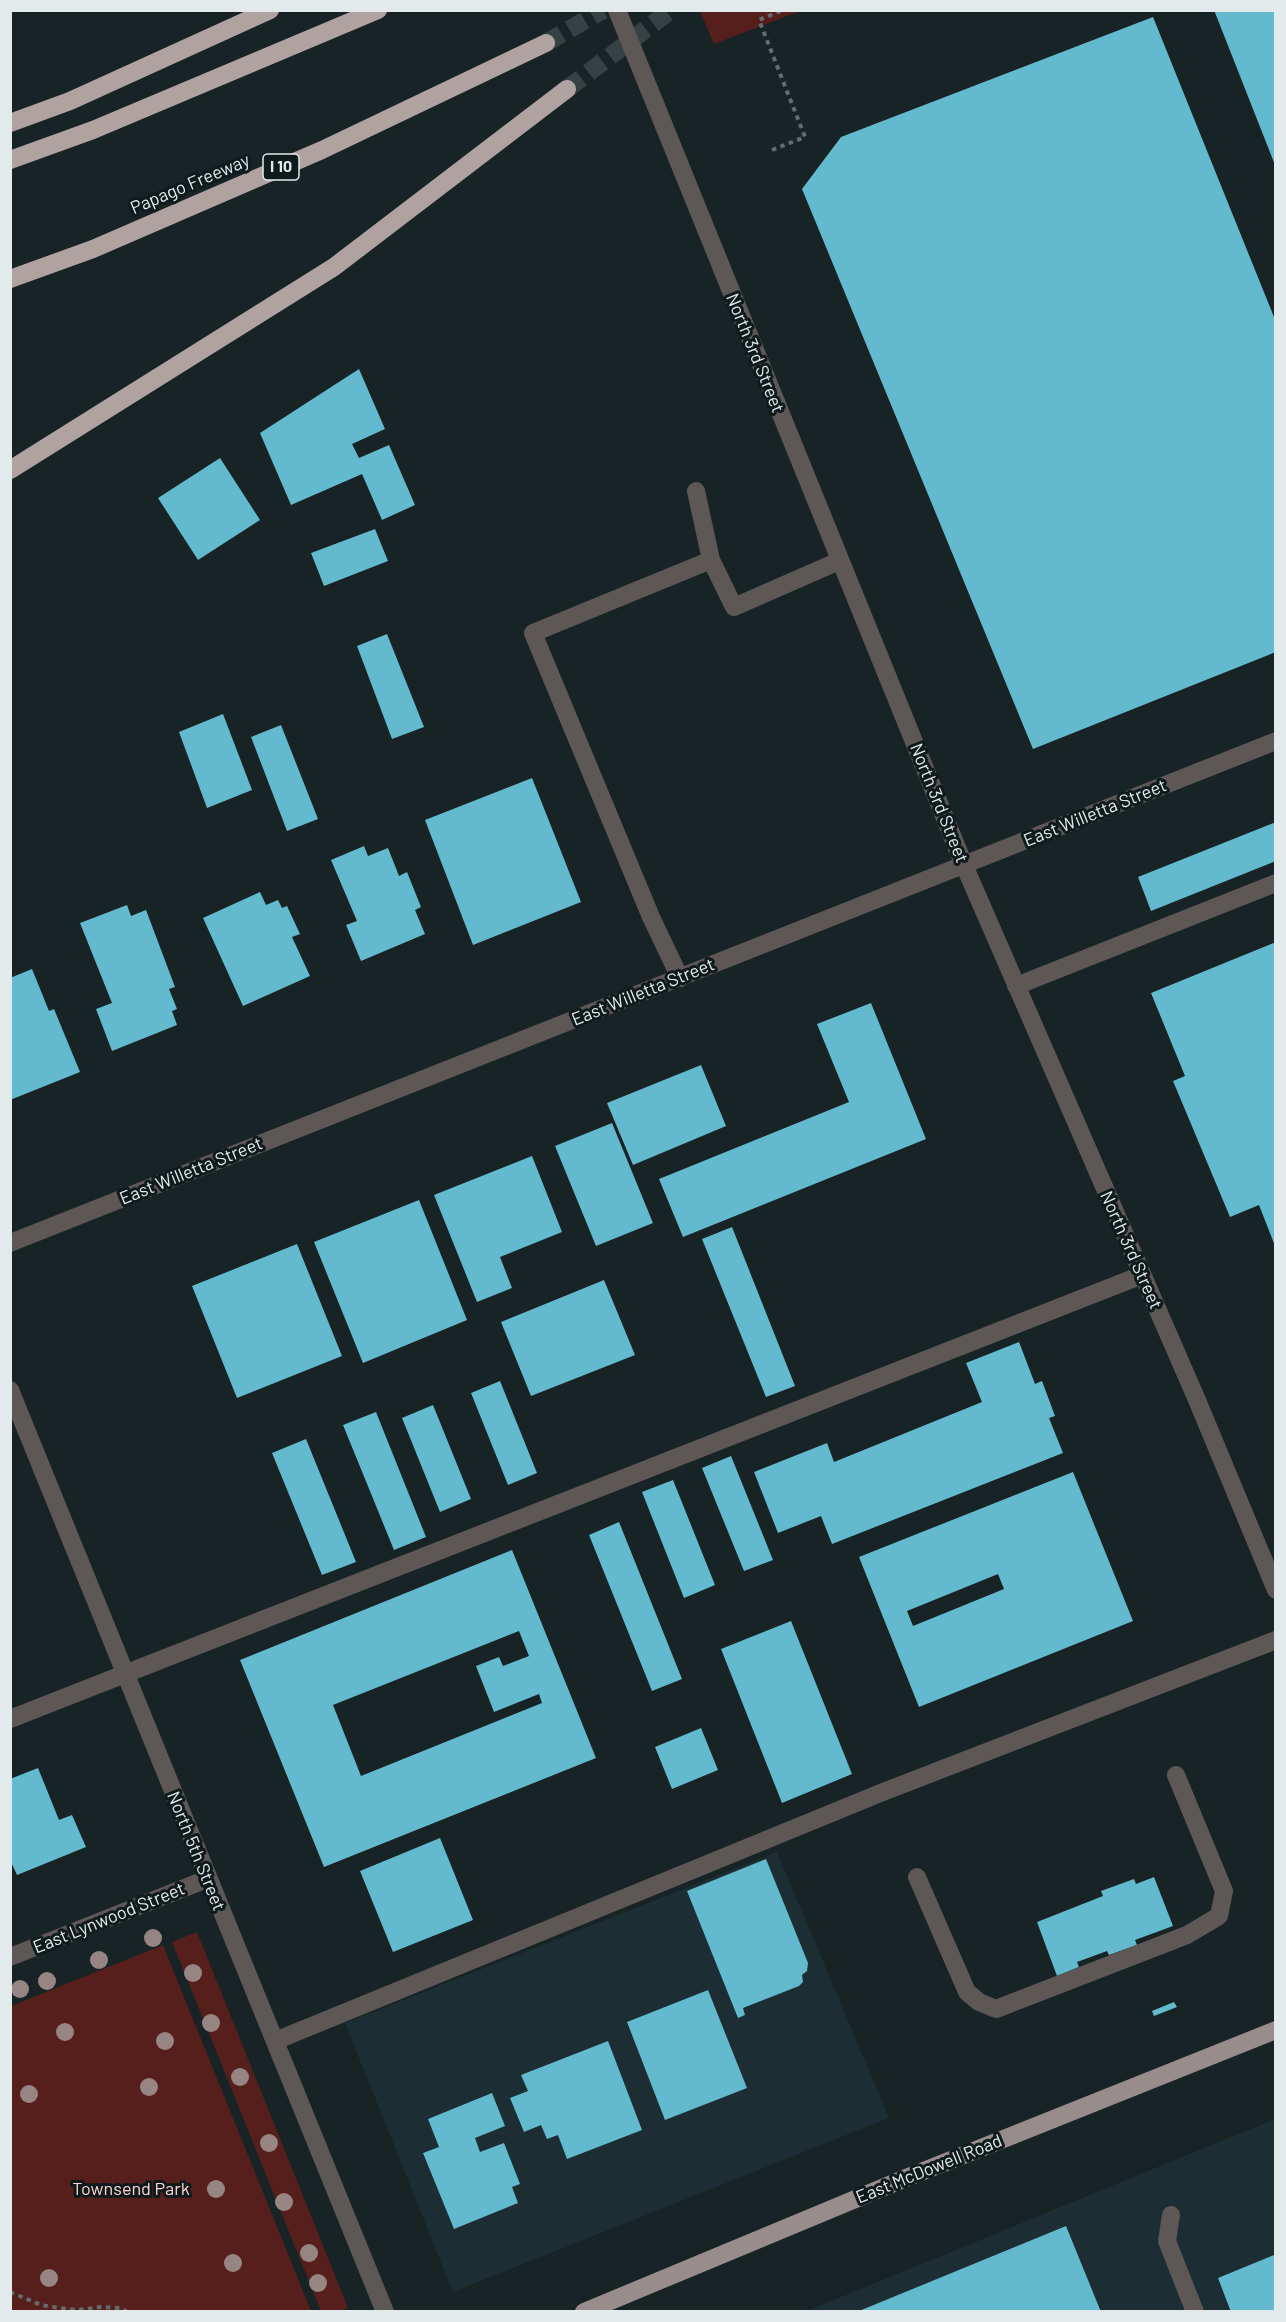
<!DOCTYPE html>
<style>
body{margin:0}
#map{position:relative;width:1286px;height:2322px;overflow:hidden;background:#182326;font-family:Barlow,sans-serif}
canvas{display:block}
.frame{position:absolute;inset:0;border:12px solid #e3eaec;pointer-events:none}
</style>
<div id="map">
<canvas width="1286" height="2322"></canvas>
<div class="frame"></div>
</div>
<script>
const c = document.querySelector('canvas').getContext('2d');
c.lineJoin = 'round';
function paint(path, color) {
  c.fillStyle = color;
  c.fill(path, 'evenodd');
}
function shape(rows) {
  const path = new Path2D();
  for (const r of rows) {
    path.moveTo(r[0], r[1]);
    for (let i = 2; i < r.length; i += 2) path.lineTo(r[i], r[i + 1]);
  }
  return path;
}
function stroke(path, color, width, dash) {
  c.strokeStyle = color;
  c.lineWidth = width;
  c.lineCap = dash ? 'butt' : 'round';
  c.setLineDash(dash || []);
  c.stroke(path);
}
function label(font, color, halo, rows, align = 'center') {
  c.font = font + ' Barlow,sans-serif';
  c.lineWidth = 6;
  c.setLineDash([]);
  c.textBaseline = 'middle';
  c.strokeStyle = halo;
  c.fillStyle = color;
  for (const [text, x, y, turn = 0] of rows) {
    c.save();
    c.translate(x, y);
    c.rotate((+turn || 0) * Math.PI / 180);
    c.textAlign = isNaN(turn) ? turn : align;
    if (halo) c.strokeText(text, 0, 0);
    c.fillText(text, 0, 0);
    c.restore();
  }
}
const built = shape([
 [777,1852,889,2118,453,2292,345,2023],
 [1275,2119,1275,2311,807,2311]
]);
const green = shape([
 [700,11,800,11,714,44],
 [197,1932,348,2308,339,2311,321,2311,172,1942],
 [163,1945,311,2311,11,2311,11,2006]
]);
const building = shape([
 [1214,10,1276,10,1276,165,1275,165],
 [1153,17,1276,322,1276,652,1033,749,802,189,841,137],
 [359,369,385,429,352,444,359,458,389,445,415,505,382,520,362,474,291,505,260,433],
 [220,458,260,520,198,560,158,498],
 [375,529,388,561,324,586,311,553],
 [387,634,424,727,392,739,357,646],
 [223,714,252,790,207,808,179,732],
 [281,725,318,819,287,831,251,737],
 [532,778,581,902,473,945,425,820],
 [1276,822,1276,861,1151,911,1138,877],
 [364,846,368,856,388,848,399,876,407,872,421,907,415,910,425,934,361,961,346,925,357,921,331,860],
 [260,892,266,905,278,900,282,908,287,906,300,934,292,937,310,976,243,1006,203,918],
 [127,905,131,916,146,910,175,987,169,989,177,1009,172,1011,177,1025,112,1051,96,1009,112,1003,80,923],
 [1276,942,1276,1246,1275,1246,1259,1205,1230,1217,1173,1081,1185,1076,1151,993],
 [32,969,49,1011,54,1009,80,1072,10,1100,10,978],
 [871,1003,926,1139,683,1237,659,1179,849,1102,817,1024],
 [701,1065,726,1126,633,1165,607,1103],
 [612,1123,653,1223,596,1246,555,1146],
 [532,1156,562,1232,500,1257,512,1288,477,1302,434,1195],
 [419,1200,467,1320,363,1363,314,1242],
 [732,1227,795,1386,766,1397,702,1239],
 [297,1244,342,1356,237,1398,192,1286],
 [604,1280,635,1355,531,1396,501,1322],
 [1019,1342,1035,1384,1042,1381,1055,1416,1049,1418,1063,1453,832,1544,821,1516,778,1533,754,1472,827,1443,834,1462,982,1402,966,1363],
 [500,1381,537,1473,508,1485,471,1393],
 [433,1405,471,1499,440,1512,402,1418],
 [376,1412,426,1537,394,1550,343,1425],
 [306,1439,356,1562,322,1575,272,1453],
 [731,1456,773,1560,744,1571,702,1468],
 [1073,1472,1133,1621,919,1707,859,1557],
 [998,1574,1004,1589,913,1626,907,1611],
 [673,1480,715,1585,684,1598,642,1492],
 [619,1522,682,1679,652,1691,589,1535],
 [512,1550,596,1758,324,1867,240,1660],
 [519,1631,529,1656,503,1666,499,1657,476,1666,494,1712,539,1694,542,1703,361,1776,333,1705],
 [791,1621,852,1774,782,1803,721,1649],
 [701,1728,718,1770,672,1789,655,1747],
 [38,1768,59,1820,72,1815,86,1847,17,1875,10,1860,10,1779],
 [440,1838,473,1920,393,1952,360,1871],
 [766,1859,808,1963,807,1971,802,1975,803,1982,799,1986,743,2008,745,2015,738,2018,687,1891],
 [1154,1877,1173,1926,1135,1940,1137,1945,1109,1955,1107,1951,1077,1962,1079,1967,1057,1976,1037,1922,1103,1896,1101,1891,1134,1879,1136,1884],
 [708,1990,747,2088,665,2120,627,2022],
 [1174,2002,1177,2007,1154,2016,1152,2011],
 [608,2041,642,2130,567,2159,558,2135,547,2139,541,2125,524,2132,510,2098,528,2091,521,2075],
 [492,2093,505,2126,475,2138,480,2152,504,2143,520,2184,512,2187,518,2203,454,2229,423,2153,439,2147,428,2119],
 [1066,2226,1101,2312,859,2312,859,2311],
 [1274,2255,1276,2312,1231,2312,1218,2278]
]);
const highwayTunnel = shape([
 [546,43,603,10],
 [567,89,671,10]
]);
const path = shape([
 [772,150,805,137,759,20,783,10],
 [10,2292,41,2305,59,2308,78,2310,101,2307,121,2308,127,2312]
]);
const minor = shape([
 [617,10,964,865,1197,1400,1276,1590],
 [696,491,711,560,734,607,839,561],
 [680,978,651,917,533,633,711,560],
 [1016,986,1276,883],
 [10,1243,1276,741],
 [10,1390,385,2312],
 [10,1719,1142,1275],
 [917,1877,967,1992,979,2002,996,2009,1187,1935,1219,1916,1224,1891,1176,1775],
 [10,1957,207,1879],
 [275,2041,883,1792,1276,1640],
 [1171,2215,1167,2241,1195,2312]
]);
const major = shape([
 [584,2312,906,2178,1276,2030]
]);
const highway = shape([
 [10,123,70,101,270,10],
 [10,160,93,130,378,10],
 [10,279,93,249,322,150,546,43],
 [10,470,334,267,567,89]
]);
const trees = [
 [153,1938],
 [99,1960],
 [193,1973],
 [47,1981],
 [20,1989],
 [211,2023],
 [65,2032],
 [165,2041],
 [240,2077],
 [149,2087],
 [29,2094],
 [269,2143],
 [216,2189],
 [284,2202],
 [309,2253],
 [233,2263],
 [49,2278],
 [318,2283]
];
const shields = [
 [281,167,36]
];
const shieldNames = [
 ["I 10",281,167]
];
const streetNames = [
 ["Papago Freeway",190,184,-23],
 ["North 3rd Street",755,353,68],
 ["North 3rd Street",939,803,68],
 ["East Willetta Street",1095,813,-22],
 ["East Willetta Street",643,992,-22],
 ["East Willetta Street",191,1171,-22],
 ["North 3rd Street",1131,1250,66],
 ["North 5th Street",196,1851,68],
 ["East Lynwood Street",109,1918,-22],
 ["East McDowell Road",929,2169,-22]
];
const parkNames = [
 ["Townsend Park",131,2189]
];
paint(built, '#1c2e33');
paint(green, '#561f1b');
paint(building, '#63bace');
stroke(highwayTunnel, '#364144', 18, [18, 9]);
stroke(path, '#636c6f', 4, [4.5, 4.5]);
stroke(minor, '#5d5756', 18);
stroke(major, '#988d8c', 18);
stroke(highway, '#b0a2a0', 18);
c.fillStyle = '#978584';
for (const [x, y] of trees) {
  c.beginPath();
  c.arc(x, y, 9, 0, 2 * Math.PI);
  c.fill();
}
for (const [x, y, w] of shields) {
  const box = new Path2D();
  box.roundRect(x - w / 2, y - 13, w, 26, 4.5);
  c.fillStyle = '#0f1a1c';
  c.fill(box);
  stroke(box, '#e3eaec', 1.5);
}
label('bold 16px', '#e3eaec', null, shieldNames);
label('18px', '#e3eaec', '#0f1a1c', streetNames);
label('18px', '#ffd5d0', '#0f1a1c', parkNames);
</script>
